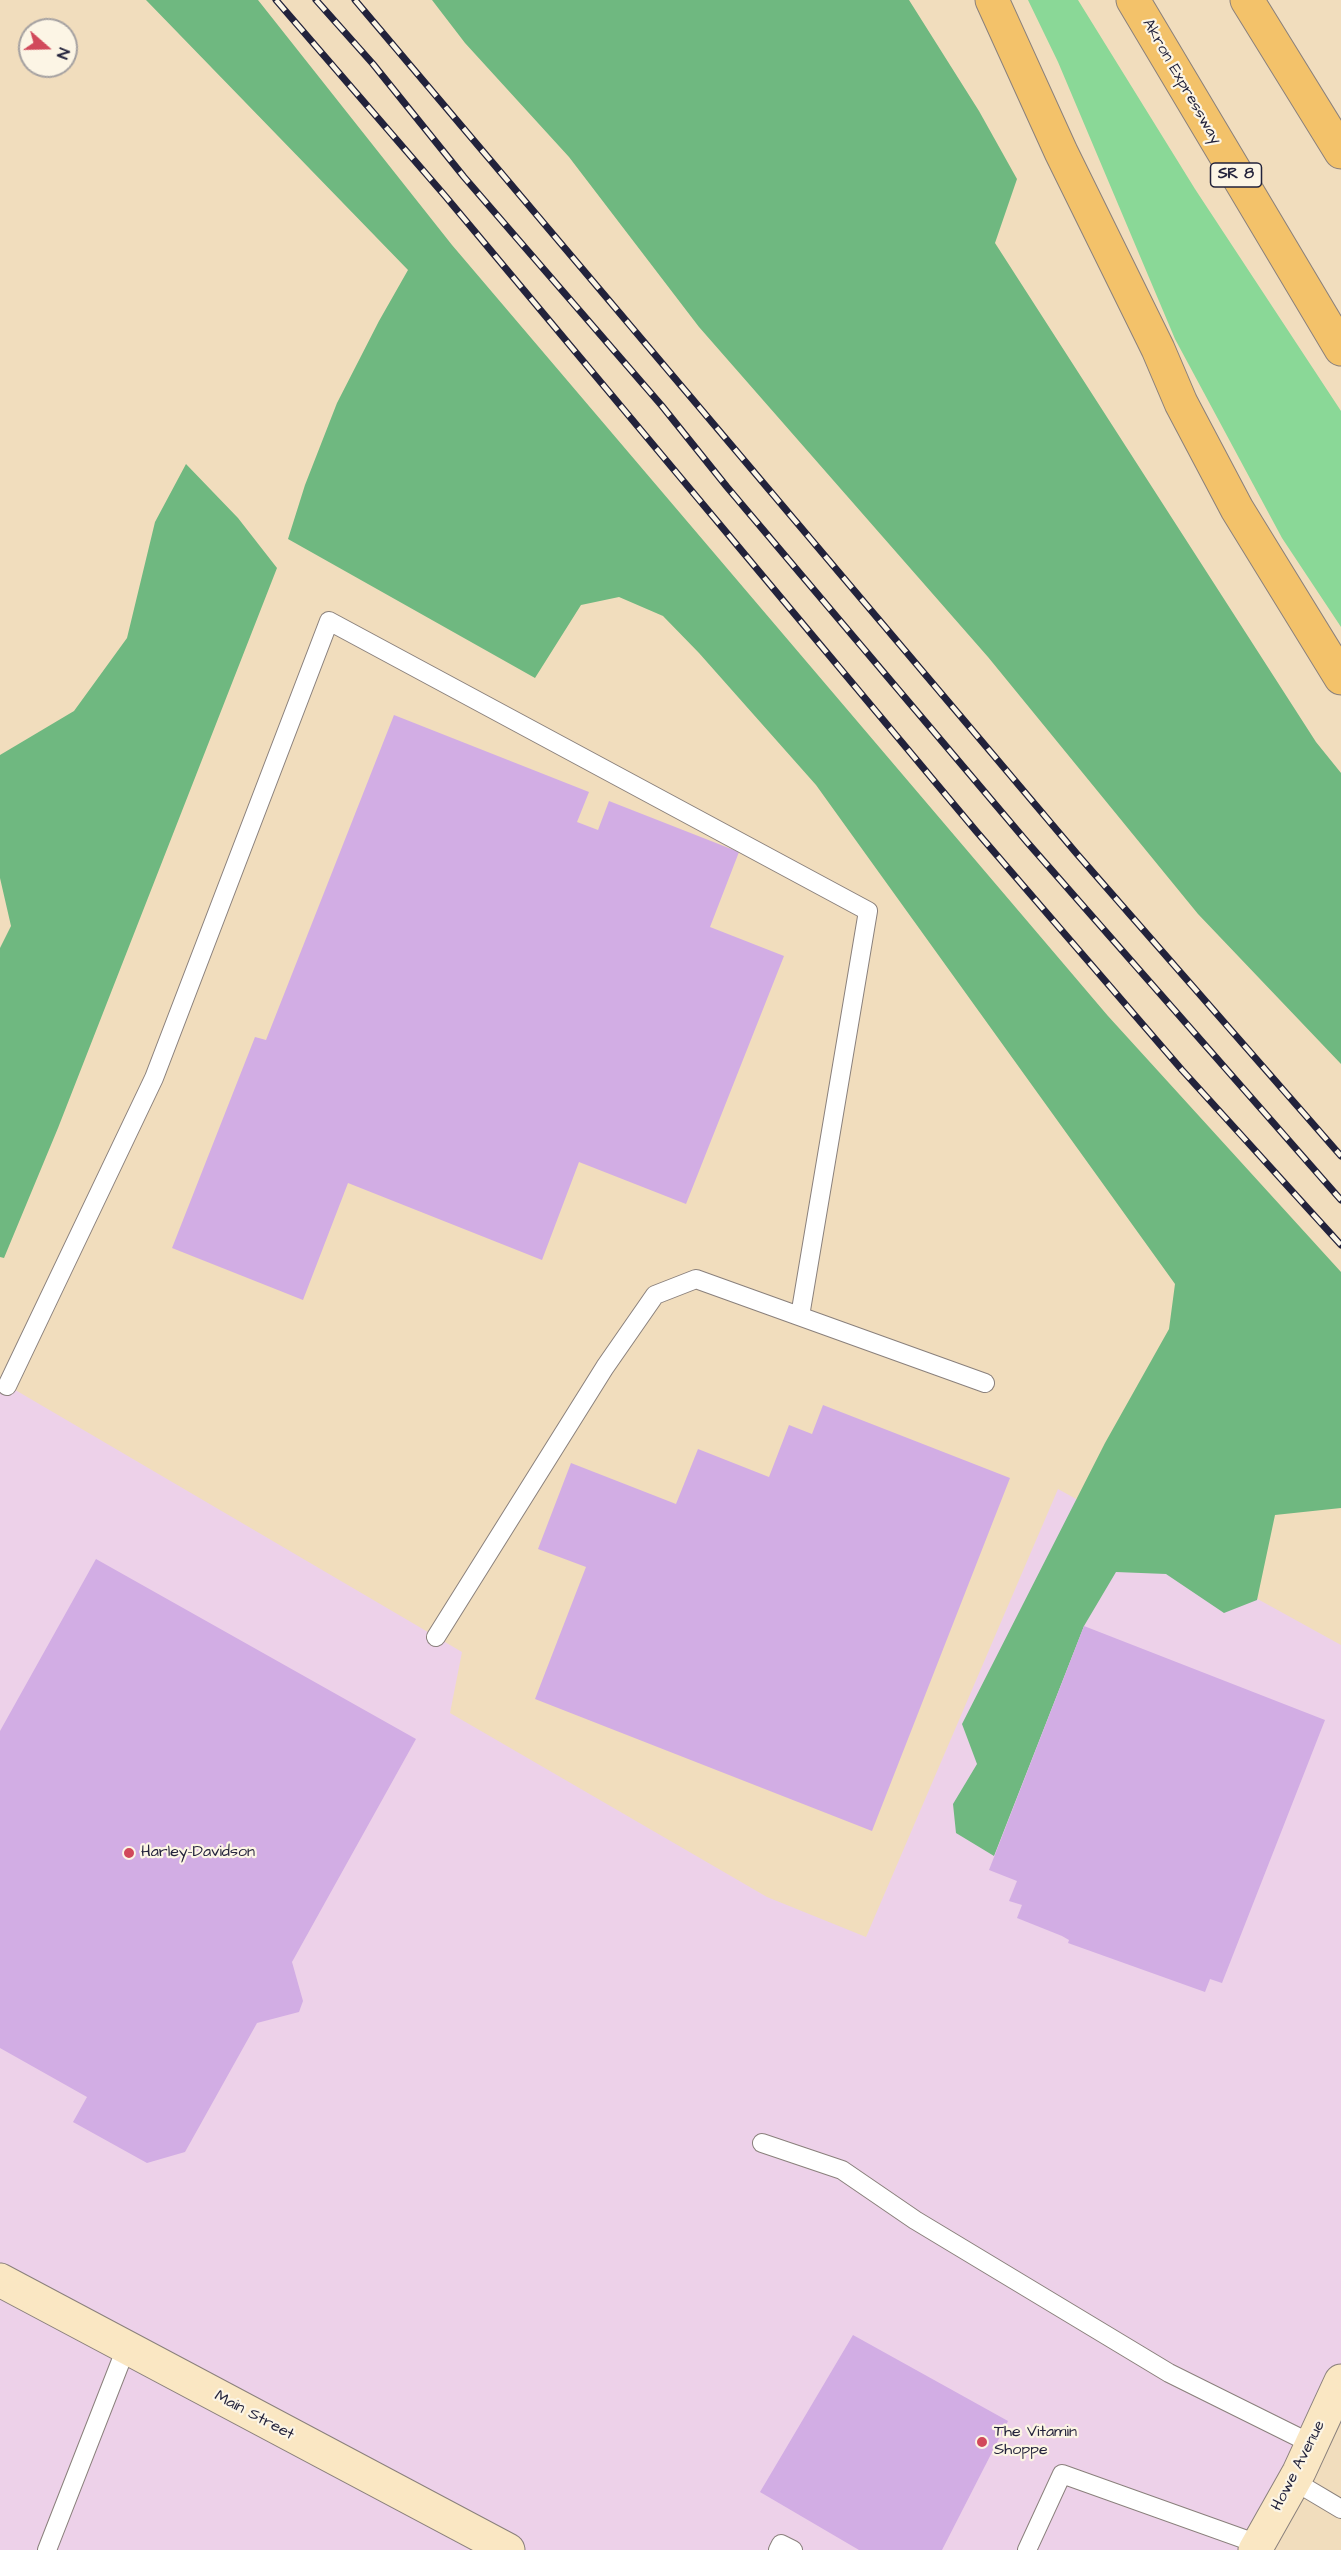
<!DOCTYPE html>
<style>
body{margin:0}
#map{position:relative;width:1341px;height:2550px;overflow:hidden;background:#f1ddbd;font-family:"Architects Daughter",sans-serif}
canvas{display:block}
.north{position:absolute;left:18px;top:18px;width:60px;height:60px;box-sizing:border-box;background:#fcf5e5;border:2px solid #a5a1a1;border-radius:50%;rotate:110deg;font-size:16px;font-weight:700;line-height:24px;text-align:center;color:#22223b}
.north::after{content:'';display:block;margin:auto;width:21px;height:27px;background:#d1495b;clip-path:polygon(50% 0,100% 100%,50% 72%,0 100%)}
</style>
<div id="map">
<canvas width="1341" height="2550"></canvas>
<div class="north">N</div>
</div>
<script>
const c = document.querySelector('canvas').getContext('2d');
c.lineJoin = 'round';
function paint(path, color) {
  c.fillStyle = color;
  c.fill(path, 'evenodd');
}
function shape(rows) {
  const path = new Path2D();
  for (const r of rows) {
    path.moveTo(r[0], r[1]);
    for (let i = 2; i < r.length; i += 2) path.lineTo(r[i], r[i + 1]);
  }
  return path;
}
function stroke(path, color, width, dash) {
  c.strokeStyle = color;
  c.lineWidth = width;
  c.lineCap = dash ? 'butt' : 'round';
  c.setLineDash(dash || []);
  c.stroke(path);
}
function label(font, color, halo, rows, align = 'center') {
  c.font = font + ' "Architects Daughter",sans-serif';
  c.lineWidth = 4.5;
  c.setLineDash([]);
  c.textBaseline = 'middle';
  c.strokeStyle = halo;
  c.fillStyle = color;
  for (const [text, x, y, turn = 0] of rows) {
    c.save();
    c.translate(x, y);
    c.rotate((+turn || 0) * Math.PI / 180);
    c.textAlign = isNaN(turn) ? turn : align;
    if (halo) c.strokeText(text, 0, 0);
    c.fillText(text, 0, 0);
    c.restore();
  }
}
const built = shape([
 [0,1381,462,1652,450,1713,767,1897,866,1937,1058,1489,1341,1645,1341,2381,1255,2550,0,2550]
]);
const green = shape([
 [1028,0,1078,0,1195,189,1341,411,1341,627,1282,538,1175,339,1058,62]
]);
const forest = shape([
 [146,0,258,0,452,245,1108,1016,1341,1272,1341,1508,1275,1515,1257,1600,1224,1613,1166,1574,1116,1572,1084,1626,994,1856,956,1833,953,1804,977,1764,962,1724,1105,1443,1169,1329,1175,1284,816,785,699,653,663,616,619,597,581,605,535,678,288,539,305,485,337,403,379,321,408,270],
 [432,0,909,0,979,111,1017,179,995,243,1316,742,1341,773,1341,1064,1198,914,988,657,699,327,569,157,465,43],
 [186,464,238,518,277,568,58,1128,4,1258,0,1257,0,948,11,926,0,878,0,755,74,711,127,638,155,522]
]);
const building = shape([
 [394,715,589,792,577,822,598,830,609,801,739,852,710,927,784,956,686,1204,579,1162,542,1260,348,1183,303,1300,172,1248,255,1037,266,1040],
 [823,1405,1010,1478,872,1831,535,1699,586,1567,538,1549,571,1463,676,1504,698,1449,769,1477,789,1425,812,1434],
 [96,1559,416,1739,292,1962,303,2001,299,2012,257,2023,185,2152,147,2163,73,2122,87,2097,0,2048,0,1731],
 [1084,1626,1325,1720,1222,1983,1210,1979,1205,1992,1068,1943,1069,1940,1062,1936,1017,1918,1022,1905,1009,1901,1017,1881,989,1870],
 [853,2335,1008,2421,942,2550,859,2550,760,2492]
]);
const lane = shape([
 [7,1386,154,1078,329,621,868,911,800,1316],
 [436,1637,605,1367,655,1295,696,1279,985,1383],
 [762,2143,842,2170,915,2220,1169,2373,1312,2444],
 [1294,2481,1341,2509],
 [47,2550,126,2348],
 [778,2550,781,2544,793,2550],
 [1027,2550,1062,2474,1258,2544]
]);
const secondary = shape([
 [0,2280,508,2550],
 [1255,2550,1299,2472,1341,2381]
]);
const highway = shape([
 [992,0,1061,152,1158,349,1181,403,1237,509,1341,678],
 [1133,0,1341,349],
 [1247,0,1341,152]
]);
const rail = shape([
 [276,0,446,197,976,831,1182,1070,1341,1245],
 [316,0,373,64,464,177,662,406,727,487,1027,842,1341,1200],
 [355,0,1077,854,1341,1156]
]);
const markers = [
 [129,1853,6,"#d1495b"],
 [982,2442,6,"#d1495b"]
];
const shields = [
 [1236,175,51]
];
const shieldNames = [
 ["SR 8",1236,175]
];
const streetNames = [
 ["Akron Expressway",1181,82,60],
 ["Main Street",254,2416,28],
 ["Howe Avenue",1299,2466,-63]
];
const poiNames = [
 ["Harley-Davidson",141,1853],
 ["The Vitamin",994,2433],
 ["Shoppe",994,2451]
];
paint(built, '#edd1e9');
paint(green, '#8ad897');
paint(forest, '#6fb880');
paint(building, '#d2ade4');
stroke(lane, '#8a807c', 20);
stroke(secondary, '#8a807c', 35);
stroke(highway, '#8a807c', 35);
stroke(lane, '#fff', 18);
stroke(secondary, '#fae7c3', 33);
stroke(highway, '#f3c26a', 33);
stroke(rail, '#22223b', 7);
stroke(rail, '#fcf5e5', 4.5, [14]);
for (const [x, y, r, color] of markers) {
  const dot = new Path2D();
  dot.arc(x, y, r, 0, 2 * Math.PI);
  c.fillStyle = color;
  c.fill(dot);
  stroke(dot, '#fcf5e5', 2);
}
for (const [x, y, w] of shields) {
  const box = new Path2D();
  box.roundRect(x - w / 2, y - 12, w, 24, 4.5);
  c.fillStyle = '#fcf5e5';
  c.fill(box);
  stroke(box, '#22223b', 1.5);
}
label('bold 15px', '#22223b', null, shieldNames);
label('16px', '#22223b', '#fcf5e5', streetNames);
label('16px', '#22223b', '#fcf5e5', poiNames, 'left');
</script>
